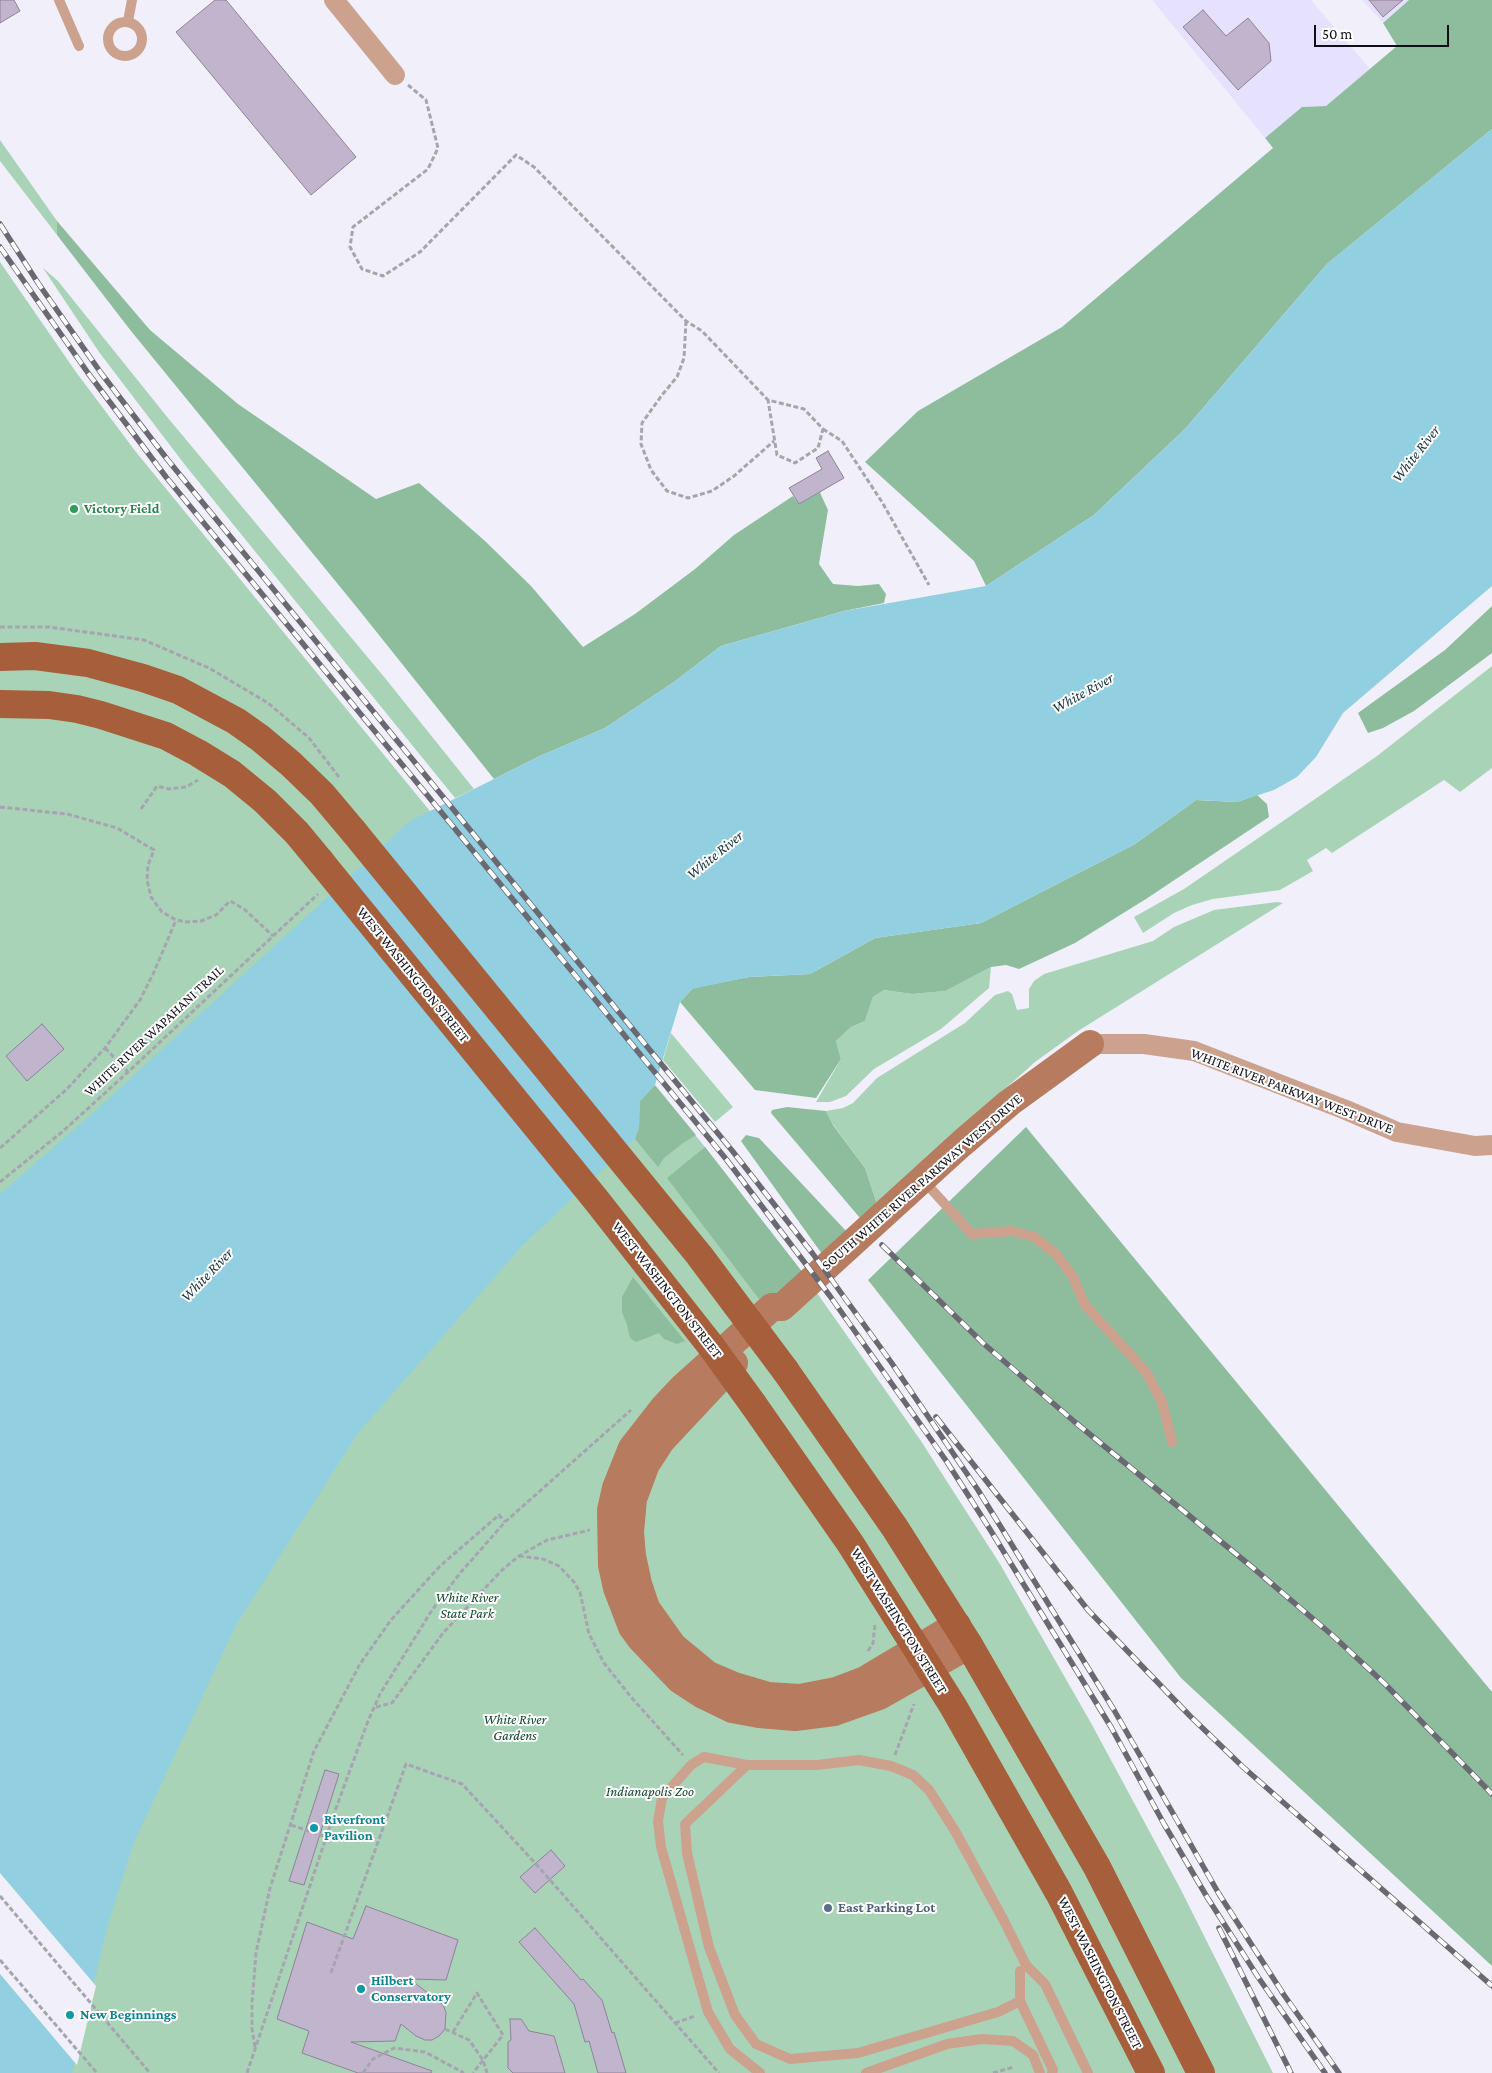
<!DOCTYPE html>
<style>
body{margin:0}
#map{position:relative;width:1492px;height:2073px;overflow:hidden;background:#f1f0fa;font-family:"Crimson Pro",serif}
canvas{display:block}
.scale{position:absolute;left:1314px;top:25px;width:135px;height:22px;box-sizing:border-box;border:2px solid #100f18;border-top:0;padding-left:6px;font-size:15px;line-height:18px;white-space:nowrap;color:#100f18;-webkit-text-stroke:4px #fefefe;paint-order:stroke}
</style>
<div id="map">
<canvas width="1492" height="2073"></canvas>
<div class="scale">50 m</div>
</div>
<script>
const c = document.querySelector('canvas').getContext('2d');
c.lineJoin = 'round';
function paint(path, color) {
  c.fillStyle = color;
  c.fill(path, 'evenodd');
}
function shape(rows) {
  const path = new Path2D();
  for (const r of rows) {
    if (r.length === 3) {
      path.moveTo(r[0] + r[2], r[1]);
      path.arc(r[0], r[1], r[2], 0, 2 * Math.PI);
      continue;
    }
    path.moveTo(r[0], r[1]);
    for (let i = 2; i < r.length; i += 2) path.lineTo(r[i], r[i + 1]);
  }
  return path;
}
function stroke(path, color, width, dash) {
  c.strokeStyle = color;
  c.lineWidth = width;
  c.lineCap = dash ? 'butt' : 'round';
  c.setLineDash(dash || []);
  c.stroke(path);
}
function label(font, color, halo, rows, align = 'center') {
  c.font = font + ' "Crimson Pro",serif';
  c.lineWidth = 4;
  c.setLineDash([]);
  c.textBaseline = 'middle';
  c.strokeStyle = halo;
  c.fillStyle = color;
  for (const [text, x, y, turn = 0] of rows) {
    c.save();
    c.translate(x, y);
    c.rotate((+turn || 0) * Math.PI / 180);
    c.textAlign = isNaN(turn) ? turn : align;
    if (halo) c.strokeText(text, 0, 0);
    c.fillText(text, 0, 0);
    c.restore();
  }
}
const built = shape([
 [1152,0,1311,0,1370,69,1326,106,1302,107,1265,138],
 [1362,0,1409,0,1383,23]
]);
const green = shape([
 [0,140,57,221,57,235,0,161],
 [0,262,76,372,136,452,705,1147,803,1273,921,1441,1000,1564,1091,1723,1180,1888,1273,2073,0,2073],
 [43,268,58,281,168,418,385,678,474,789,455,798,185,465,99,352],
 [1492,666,1492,768,1460,792,1444,780,1332,853,1326,848,1307,860,1313,871,1280,890,1213,899,1192,905,1174,913,1143,933,1134,917,1184,889,1318,797,1377,756],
 [1277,902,1283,903,1078,1031,1035,1062,877,1204,865,1168,832,1123,826,1111,843,1108,853,1103,877,1078,965,1023,995,995,1008,991,1012,994,1017,1010,1029,1008,1029,989,1034,981,1044,974,1153,941,1174,927,1214,910],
 [991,967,989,988,941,1029,874,1069,846,1096,830,1102,816,1102,841,1059,836,1041,851,1027,865,1021,873,997,884,990,912,994,944,991],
 [671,1033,733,1107,715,1122,663,1060]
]);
const forest = shape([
 [1409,0,1492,0,1492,129,1327,264,1185,429,1094,515,986,586,974,561,865,462,918,411,1062,327,1273,148,1265,138,1302,107,1326,106,1397,46,1383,23],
 [57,221,150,330,238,404,376,499,419,483,485,541,531,586,583,647,635,614,695,569,734,535,793,496,799,504,820,492,822,497,828,510,819,564,833,584,858,586,879,584,886,594,884,603,844,611,721,646,674,682,605,728,540,756,494,779,359,610,131,331,57,235],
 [1492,606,1492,653,1414,711,1383,728,1368,733,1358,713,1445,650],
 [1257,795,1267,804,1269,817,1146,899,1075,943,1019,969,1006,965,991,967,945,991,912,994,884,990,873,997,865,1021,851,1027,836,1041,841,1059,816,1098,755,1090,680,1002,693,988,749,977,810,974,875,938,981,923,1135,844,1196,800,1237,802],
 [655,1085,696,1135,683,1143,664,1158,658,1167,635,1139,639,1127,640,1101],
 [787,1107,826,1111,833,1125,865,1168,877,1204,860,1218,771,1113,772,1110],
 [1026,1127,1492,1692,1492,1966,1181,1678,868,1280],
 [746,1135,759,1138,847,1232,822,1254,741,1141],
 [705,1147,803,1273,765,1307,667,1178],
 [633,1277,685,1341,677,1344,664,1339,659,1333,636,1342,630,1338,627,1325,622,1312,622,1297]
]);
const water = shape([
 [1492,129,1492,586,1343,713,1316,757,1297,777,1274,790,1237,802,1196,800,1135,844,981,923,875,938,810,974,749,977,692,989,680,1002,655,1085,640,1101,639,1127,635,1139,522,1246,358,1433,236,1625,134,1842,108,1924,72,2073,0,2073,0,1194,94,1112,410,821,540,756,605,728,674,682,721,646,844,611,986,586,1094,515,1185,429,1327,264]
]);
const pier = shape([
 [0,1873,96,1986,77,2065,0,1974]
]);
const building = shape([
 [0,0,14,0,20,11,0,23,0,0],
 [215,0,226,0,356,157,311,195,176,32,215,0],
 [1369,0,1403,0,1383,17,1369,0],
 [1203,10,1226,36,1248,18,1269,43,1271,61,1238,90,1183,27,1203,10],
 [828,451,844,478,799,504,789,488,822,469,816,458,828,451],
 [42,1024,64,1049,27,1081,6,1056,42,1024],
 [325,1770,339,1774,304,1885,289,1881,325,1770],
 [551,1850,565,1866,535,1893,520,1877,551,1850],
 [366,1906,458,1940,446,1980,410,1979,443,2005,446,2012,445,2029,439,2036,432,2040,425,2040,416,2036,401,2024,395,2041,351,2042,432,2071,431,2073,358,2073,302,2053,309,2031,277,2019,307,1922,353,1939,366,1906],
 [535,1928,581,1980,583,1979,602,2000,612,2033,614,2032,626,2073,598,2073,589,2041,585,2042,574,2004,519,1942,535,1928],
 [510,2019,521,2019,529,2031,554,2036,565,2073,513,2073,508,2068,508,2042,511,2040,510,2019]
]);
const path = shape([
 [408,85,426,100,438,148,428,169,353,227,350,247,362,269,383,276,420,252,516,155,534,167,686,321,702,331,768,400,804,409,823,429,818,448,795,463,777,455,768,400],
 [686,321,684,358,677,377,662,395,642,423,641,444,651,470,667,491,688,498,712,491,734,476,774,441],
 [823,429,842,441,882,502,929,585],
 [0,627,49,627,144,640,209,668,268,703,309,738,339,777],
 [0,807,67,814,117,828,154,850,148,865,147,880,151,897,162,912,176,920,187,922,201,921,216,915,230,901,244,909,273,936],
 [141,809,157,786,169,789,186,787,198,780],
 [105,1048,128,1072],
 [0,1148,66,1090,105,1048,140,1000,154,972,176,920],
 [0,1182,62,1132,128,1072,318,894],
 [519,1556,543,1559,559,1566,574,1582,580,1592,589,1634,604,1663,631,1697,683,1755],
 [868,1651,873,1643,875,1624],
 [376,1707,392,1703,443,1633,502,1570,519,1556,547,1540,590,1530],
 [895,1755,914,1704],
 [291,1825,327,1837],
 [0,1896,150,2073],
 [0,1960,97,2073],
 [331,1973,406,1764,462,1784,536,1864,719,2073],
 [675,2023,695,2016],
 [445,2029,469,2040,483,2060,487,2073],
 [453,2032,477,1993,503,2035,473,2073],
 [255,2047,252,2029,252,2003,256,1953,270,1888,314,1751,360,1664,391,1620,440,1566,499,1515,505,1522],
 [247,2073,335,1811,368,1721,380,1694,432,1610,461,1572,505,1522,631,1410],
 [363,2073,373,2059,394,2048,425,2052,464,2073],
 [993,2073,1014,2067]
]);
const lane = shape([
 [59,0,79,46],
 [128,21,132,0],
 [125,39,17],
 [923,1180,972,1234,1012,1231,1034,1237,1056,1254,1073,1277,1085,1305,1146,1372,1162,1402,1172,1442],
 [747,1765,685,1824,687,1853,709,1947,735,2015,756,2044,790,2059,858,2053,998,2012,1020,2001],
 [1020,1971,1020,2001,1053,2070,1052,2073],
 [760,2073,730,2049,708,2012,661,1847,658,1821,662,1798,691,1765,704,1757,747,1765,817,1765,859,1760,891,1766,913,1775,929,1790,955,1831,1003,1919,1026,1965,1045,1984,1088,2073],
 [866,2073,947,2044,982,2039,1013,2041,1033,2055,1040,2073]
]);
const street = shape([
 [334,0,395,75],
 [1090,1044,1144,1044,1194,1051,1346,1110,1397,1132,1475,1146,1492,1145]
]);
const secondary = shape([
 [734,1363,661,1441,646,1464,633,1499,630,1532,632,1556,638,1584,646,1608,673,1646,708,1675,734,1686,768,1696,800,1698,836,1691,865,1680,957,1625],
 [969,1645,879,1696,834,1712,795,1717,759,1714,732,1709,703,1695,680,1680,640,1638,632,1627,617,1588,612,1565,611,1510,616,1488,632,1448,664,1407,681,1389,772,1307,782,1307,961,1144,1009,1103,1090,1044]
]);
const primary = shape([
 [0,657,35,656,88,663,143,678,178,690,236,721,260,738,291,764,322,794,354,832],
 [0,704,49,705,77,709,101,715,166,736,198,753,232,774,265,801,297,833,321,862],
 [785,1370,895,1528,969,1645,1097,1867,1201,2073],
 [753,1404,850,1543,953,1706,1059,1893,1151,2073]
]);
const rail = shape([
 [0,224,38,283,101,373,167,459,734,1153,813,1254,891,1362,978,1490,1114,1710,1219,1894,1284,1995,1339,2073],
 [0,247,88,373,166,477,726,1159,830,1296,947,1462,991,1531,1111,1727,1164,1824,1207,1897,1258,1977,1325,2073],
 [882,1245,984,1344,1076,1423,1252,1567,1332,1635,1384,1683,1492,1794],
 [936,1417,1088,1610,1190,1716,1243,1767,1492,1986],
 [1219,1928,1291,2073]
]);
const primaryBridge = shape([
 [354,832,699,1255,785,1370],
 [321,862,597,1201,711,1346,753,1404]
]);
const markers = [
 [74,509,5,"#2e9e5b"],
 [314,1828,5,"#0f9aa8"],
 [828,1908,5,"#5c6f8a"],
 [361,1989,5,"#0f9aa8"],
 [70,2015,5,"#0f9aa8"]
];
const leisureNames = [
 ["Victory Field",84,509]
];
const streetNames = [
 ["WEST WASHINGTON STREET",413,975,51],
 ["WHITE RIVER WAPAHANI TRAIL",154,1031,-43],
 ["WHITE RIVER PARKWAY WEST DRIVE",1292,1091,21],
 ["SOUTH WHITE RIVER PARKWAY WEST DRIVE",922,1182,-41],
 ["WEST WASHINGTON STREET",667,1290,52],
 ["WEST WASHINGTON STREET",899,1621,58],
 ["WEST WASHINGTON STREET",1100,1973,63]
];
const parkNames = [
 ["White River",467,1598],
 ["State Park",467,1614],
 ["White River",515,1720],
 ["Gardens",515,1736],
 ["Indianapolis Zoo",650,1792]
];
const cultureNames = [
 ["Riverfront",324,1820],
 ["Pavilion",324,1836],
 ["Hilbert",371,1981],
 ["Conservatory",371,1997],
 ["New Beginnings",80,2015]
];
const serviceNames = [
 ["East Parking Lot",838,1908]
];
const waterNames = [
 ["White River",1416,454,-52],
 ["White River",1083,693,-29],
 ["White River",715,855,-39],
 ["White River",207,1275,-46]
];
paint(built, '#e6e2fe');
paint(green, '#a9d3b7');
paint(forest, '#8ebd9e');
paint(water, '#92cfe1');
paint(pier, '#f1f0fa');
paint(building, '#c1b5cd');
stroke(building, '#8e8299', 1);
stroke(path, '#a6a5af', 3, [5, 2.5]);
stroke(lane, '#cca28f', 10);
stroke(street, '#cca28f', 20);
stroke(secondary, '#b77b5f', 28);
stroke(primary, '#a75e3b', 28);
stroke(rail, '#6a6972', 5.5);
stroke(rail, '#fefefe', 4, [11]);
stroke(primaryBridge, '#a75e3b', 28);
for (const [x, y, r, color] of markers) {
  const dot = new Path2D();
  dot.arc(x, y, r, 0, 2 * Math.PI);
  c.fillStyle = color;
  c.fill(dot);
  stroke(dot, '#fefefe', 2);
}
label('bold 14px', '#27864d', '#fefefe', leisureNames, 'left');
label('14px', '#100f18', '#fefefe', streetNames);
label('italic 14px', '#0f482b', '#fefefe', parkNames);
label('bold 14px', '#0d838f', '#fefefe', cultureNames, 'left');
label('bold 14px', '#4e5e75', '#fefefe', serviceNames, 'left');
label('italic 15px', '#14323a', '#fefefe', waterNames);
</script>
